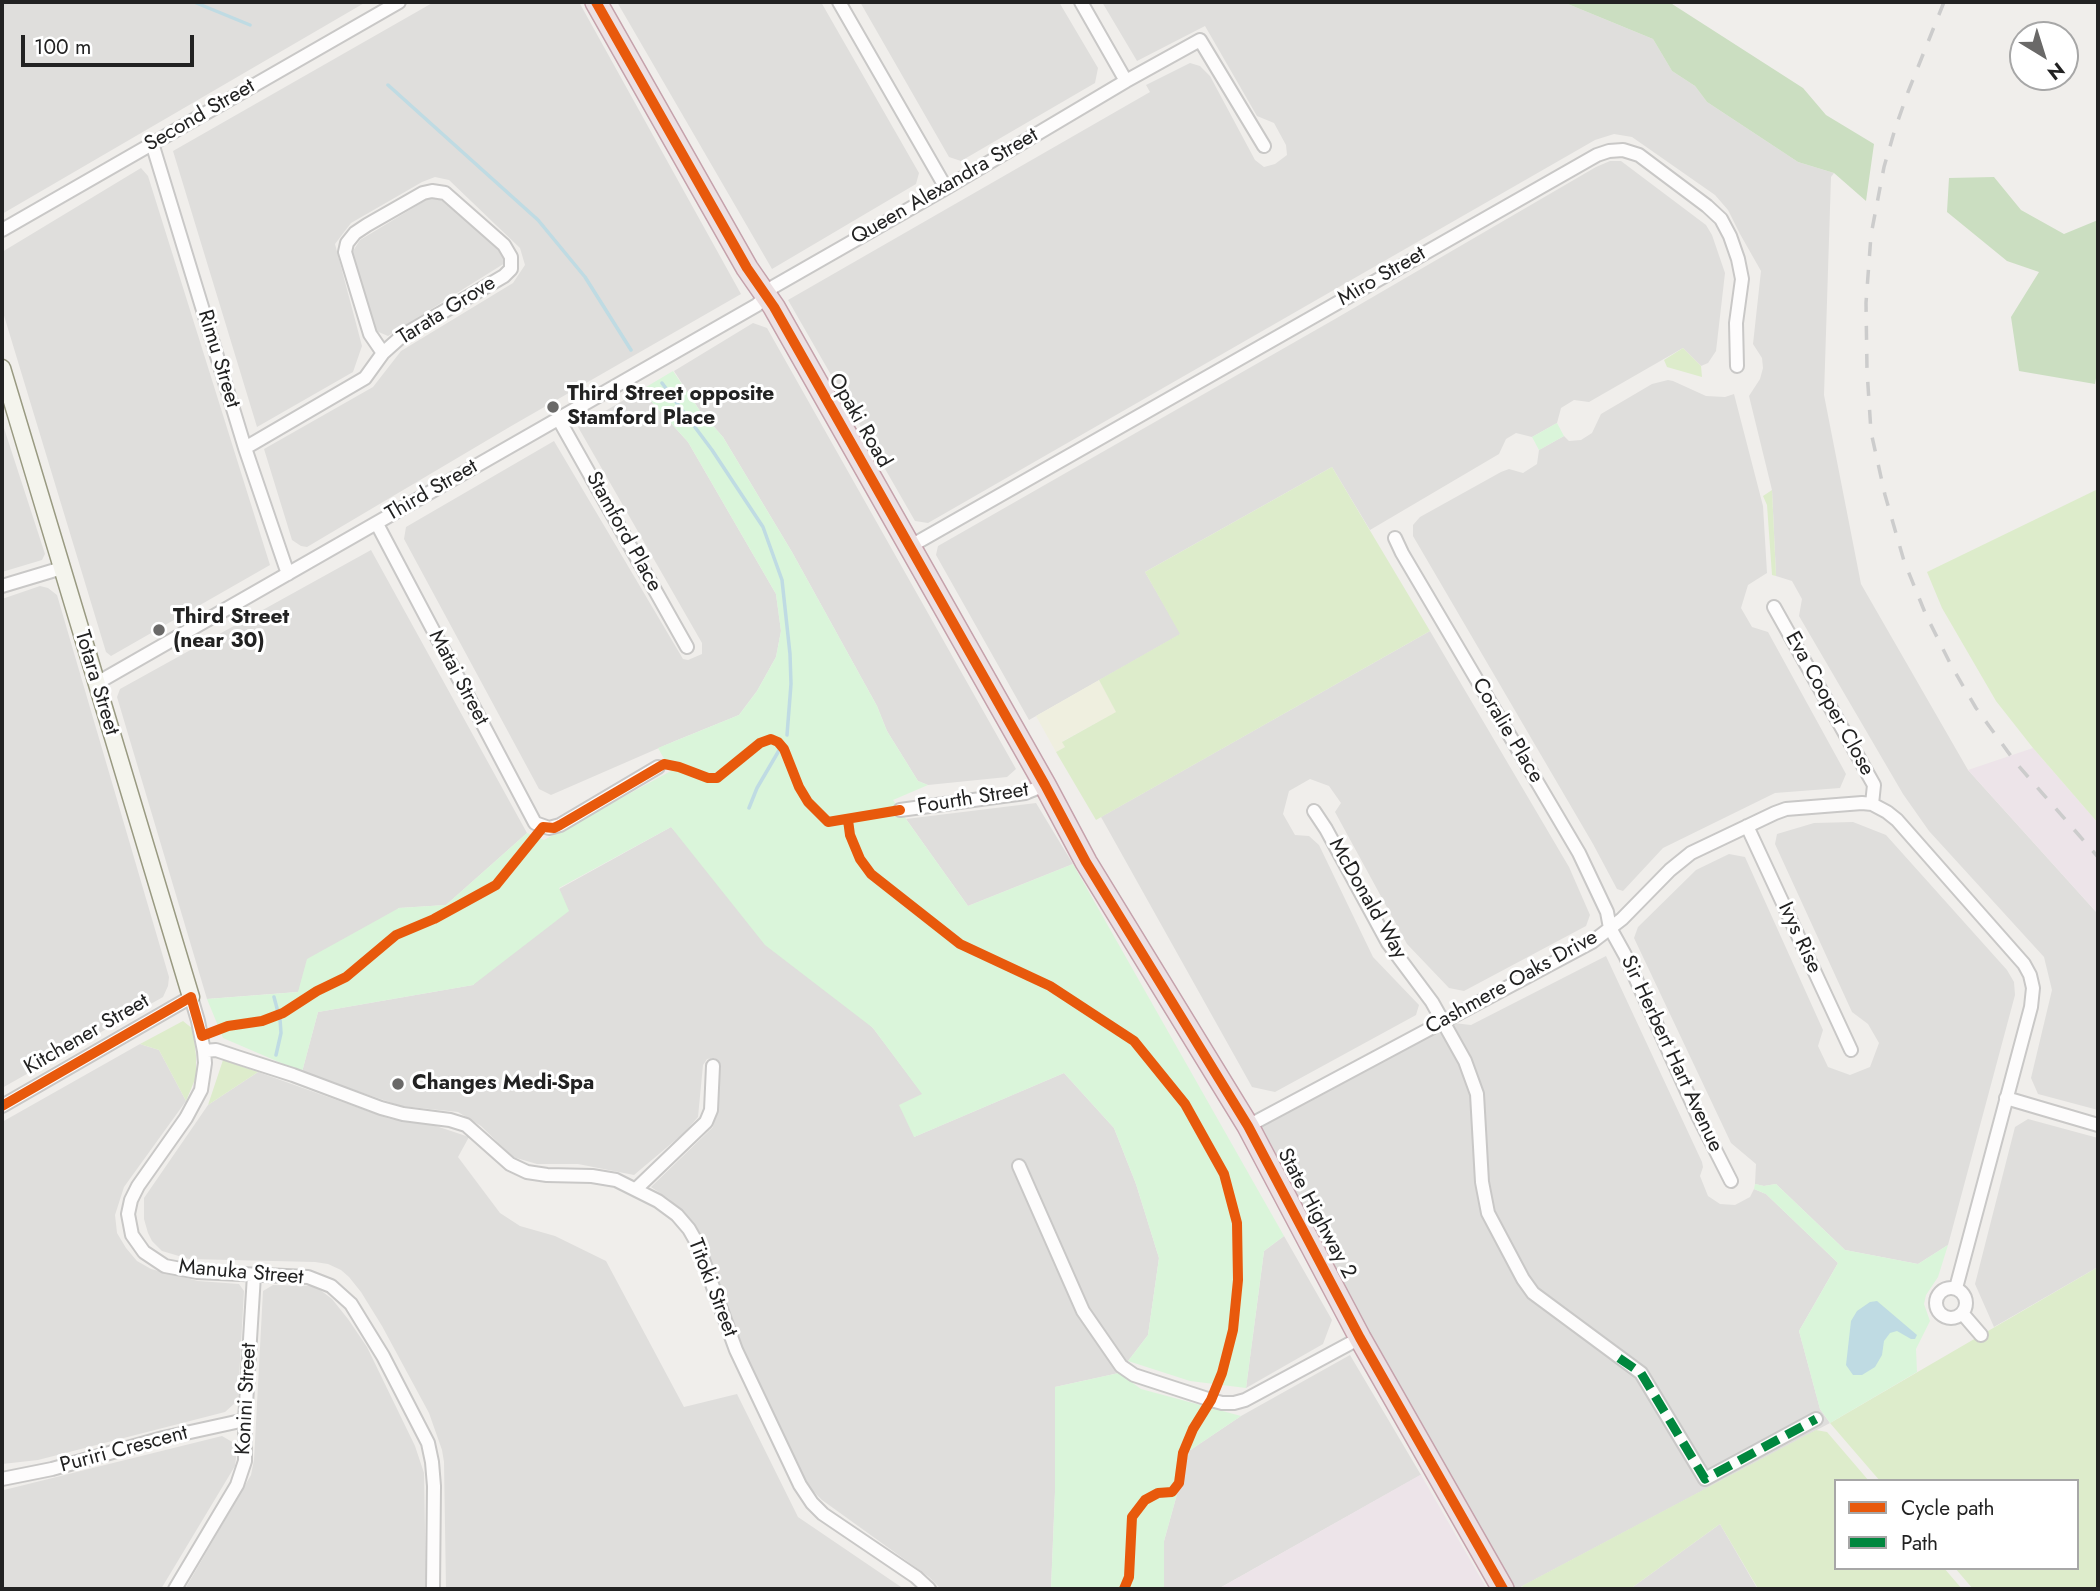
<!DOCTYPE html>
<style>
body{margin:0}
#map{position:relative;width:2100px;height:1591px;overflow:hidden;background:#f0eeeb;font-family:Jost,sans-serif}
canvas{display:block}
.frame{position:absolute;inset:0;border:4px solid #222;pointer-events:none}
.legend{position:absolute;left:1834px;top:1479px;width:245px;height:91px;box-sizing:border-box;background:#fff;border:2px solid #a7a7a7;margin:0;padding:9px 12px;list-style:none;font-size:21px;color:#222}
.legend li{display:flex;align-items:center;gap:14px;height:35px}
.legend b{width:35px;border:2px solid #a7a7a7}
.north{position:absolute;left:2009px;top:21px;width:70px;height:70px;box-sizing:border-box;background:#fff;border:2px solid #a7a7a7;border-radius:50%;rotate:142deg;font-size:19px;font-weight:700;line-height:28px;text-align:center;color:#222}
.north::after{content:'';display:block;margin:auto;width:24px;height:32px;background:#6a6968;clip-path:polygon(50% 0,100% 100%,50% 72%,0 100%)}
.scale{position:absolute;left:21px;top:35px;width:173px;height:32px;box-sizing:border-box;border:4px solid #222;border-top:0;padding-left:9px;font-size:21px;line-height:24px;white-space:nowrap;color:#222;-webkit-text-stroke:5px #fff;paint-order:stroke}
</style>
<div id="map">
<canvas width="2100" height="1591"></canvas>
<div class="frame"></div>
<ul class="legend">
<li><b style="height:9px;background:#e8590c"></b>Cycle path</li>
<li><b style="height:9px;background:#00873e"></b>Path</li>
</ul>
<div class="north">N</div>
<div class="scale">100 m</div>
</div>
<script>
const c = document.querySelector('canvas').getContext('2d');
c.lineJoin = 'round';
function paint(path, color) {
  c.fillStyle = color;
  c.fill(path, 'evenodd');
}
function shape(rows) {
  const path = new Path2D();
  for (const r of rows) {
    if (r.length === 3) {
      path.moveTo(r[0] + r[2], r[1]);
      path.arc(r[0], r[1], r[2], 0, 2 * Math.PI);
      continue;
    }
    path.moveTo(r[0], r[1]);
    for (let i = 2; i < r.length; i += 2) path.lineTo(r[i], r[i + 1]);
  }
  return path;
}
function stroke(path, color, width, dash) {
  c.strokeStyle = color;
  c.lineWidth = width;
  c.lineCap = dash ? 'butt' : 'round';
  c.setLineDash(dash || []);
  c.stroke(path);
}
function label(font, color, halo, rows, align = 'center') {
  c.font = font + ' Jost,sans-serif';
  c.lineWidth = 6;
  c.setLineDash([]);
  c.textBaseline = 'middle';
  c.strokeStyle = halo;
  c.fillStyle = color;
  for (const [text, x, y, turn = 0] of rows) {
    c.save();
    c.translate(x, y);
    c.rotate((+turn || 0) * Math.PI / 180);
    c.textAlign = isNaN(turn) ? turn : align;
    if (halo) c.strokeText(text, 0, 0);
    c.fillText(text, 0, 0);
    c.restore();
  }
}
const residential = shape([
 [2,2,366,2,2,214],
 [434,2,579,2,741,294,513,425,307,547,301,546,292,540,264,449,373,387,401,351,513,283,525,265,520,248,449,180,435,177,422,182,351,223,335,244,362,346,353,372,257,427,173,151],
 [617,2,821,2,919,173,916,184,772,269],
 [860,2,1059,2,1098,68,1095,83,961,161,949,157],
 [1102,2,1563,2,1653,39,1672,71,1695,86,1707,102,1798,162,1834,173,1831,177,1824,395,1861,584,1968,770,2098,914,2098,1110,2038,1094,2031,1078,2052,990,2044,957,1929,831,1903,794,1799,616,1802,599,1792,581,1776,576,1772,490,1749,396,1760,379,1763,368,1762,358,1753,344,1761,271,1740,234,1728,210,1715,195,1632,137,1614,134,1595,140,928,523,915,521,788,300,1150,92,1146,85,1190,63,1200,66,1210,76,1255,160,1264,167,1275,164,1287,155,1286,145,1274,123,1257,116,1205,26,1137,61],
 [1610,161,1621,161,1706,225,1712,235,1725,273,1716,351,1708,363,1701,366,1683,348,1589,402,1574,400,1561,408,1557,423,1532,437,1516,433,1506,439,1499,454,1370,530,1332,467,1145,572,1181,634,1029,720,936,555,938,546,1335,319,1596,167],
 [141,168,148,176,270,565,111,656,106,652,2,309,2,252],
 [431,197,449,203,504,254,505,263,388,336,374,330,353,261,353,251,360,240],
 [753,323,767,328,1016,769,1007,777,928,785,918,781,887,731,877,706,792,552,723,437,700,411,674,371],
 [1668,380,1673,381,1706,396,1725,397,1734,394,1763,506,1767,573,1748,585,1741,608,1752,627,1768,632,1846,774,1840,788,1775,793,1663,848,1623,891,1617,889,1593,844,1413,536,1413,525,1420,517,1501,472,1509,469,1523,473,1537,464,1539,450,1564,436,1569,441,1581,440,1592,433,1601,414,1652,384],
 [641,390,688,442,776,594,781,631,776,657,757,691,739,715,675,741,551,795,539,789,404,539,406,527,554,441,683,659,688,660,702,654,702,643,578,427],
 [2,422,45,554,42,560,2,572],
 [371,550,527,833,446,905,399,908,298,992,207,999,117,697,120,689],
 [40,586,48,588,57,595,169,977,168,986,163,997,2,1088,2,599],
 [1430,631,1569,867,1590,915,1586,926,1464,991,1449,988,1407,944,1335,812,1341,803,1329,786,1310,779,1289,791,1283,814,1295,835,1309,836,1319,845,1373,957,1419,1005,1416,1015,1275,1092,1252,1087,1101,817],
 [1036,803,1073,864,968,906,906,819],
 [1853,822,1886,835,2007,970,2014,982,2015,995,1948,1245,1918,1264,1845,1250,1776,1184,1764,1186,1755,1184,1756,1164,1731,1143,1634,938,1638,927,1696,870,1729,854,1745,857,1823,1030,1818,1046,1828,1067,1850,1075,1870,1067,1879,1043,1868,1024,1852,1012,1775,844,1777,834,1814,823],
 [671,827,873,1028,923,1094,914,1137,1064,1073,1114,1128,1136,1184,1159,1258,1148,1335,1119,1373,1055,1387,1055,1492,1051,1589,941,1589,929,1577,822,1500,808,1486,743,1348,700,1233,669,1199,651,1187,713,1127,720,1063,714,1058,707,1059,703,1065,698,1117,685,1132,634,1175,578,1164,537,1164,513,1157,481,1126,458,1112,401,1106,302,1072,318,1012,473,985,559,889],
 [1606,956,1702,1162,1703,1167,1700,1176,1708,1196,1720,1204,1735,1205,1750,1197,1754,1189,1766,1194,1838,1263,1799,1331,1820,1409,1830,1423,1517,1589,1503,1589,1248,1126,1445,1022,1471,1025],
 [140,1044,159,1050,186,1101,124,1187,115,1215,117,1233,126,1248,137,1261,151,1269,198,1281,239,1284,244,1291,238,1397,235,1403,225,1412,38,1460,2,1464,2,1122],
 [258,1072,390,1119,421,1121,469,1137,458,1157,500,1213,520,1226,555,1236,606,1261,684,1407,737,1394,798,1517,904,1589,446,1589,444,1462,442,1450,429,1413,382,1326,361,1292,349,1277,341,1270,328,1264,315,1262,189,1259,162,1251,152,1241,148,1233,144,1219,144,1198,208,1105],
 [2028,1119,2098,1138,2098,1267,1994,1327,1975,1284,2015,1127],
 [1284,1236,1332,1320,1323,1344,1246,1388,1264,1251],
 [273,1285,315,1286,332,1299,348,1319,367,1347,415,1446,424,1473,426,1589,185,1589,251,1475,254,1460,263,1291],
 [1350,1355,1421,1475,1218,1589,1164,1589,1164,1541,1189,1451,1241,1416],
 [222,1436,234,1443,237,1449,235,1466,161,1589,2,1589,2,1492,4,1490],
 [1720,1524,1757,1588,1754,1589,1630,1589]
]);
const industrial = shape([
 [2033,748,2098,823,2098,914,1968,770],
 [1421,1475,1487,1589,1218,1589,1420,1475]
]);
const farmland = shape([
 [1099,680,1117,712,1063,741,1065,747,1056,752,1036,716]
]);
const grass = shape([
 [1683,348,1701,366,1702,377,1667,367,1664,360],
 [1332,467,1430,631,1096,820,1056,752,1065,747,1062,742,1116,712,1099,680,1180,634,1145,572],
 [2098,489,2098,823,2033,748,1996,701,1942,608,1927,572],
 [1772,490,1776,576,1772,575,1767,505,1763,496],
 [183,1021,193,1029,196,1056,196,1077,186,1101,159,1050,140,1044],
 [223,1060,258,1072,208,1105],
 [2098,1267,2098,1589,1973,1589,1955,1568,2077,1568,2077,1481,1880,1481,1830,1423],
 [1816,1430,1827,1432,1869,1481,1836,1481,1836,1568,1944,1568,1962,1589,1754,1589,1757,1587,1720,1524,1630,1589,1524,1589,1522,1586]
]);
const forest = shape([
 [1563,2,1669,2,1803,88,1826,115,1874,144,1866,201,1834,173,1798,162,1707,102,1695,86,1672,71,1653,39],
 [1994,177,2021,210,2064,234,2098,220,2098,366,2095,384,2019,371,2011,317,2039,272,2007,261,1947,212,1949,178]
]);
const park = shape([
 [673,371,700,411,723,437,792,552,877,706,887,731,918,781,928,785,893,800,906,819,968,906,1073,864,1284,1236,1264,1251,1246,1388,1190,1381,1128,1361,1148,1335,1159,1258,1136,1184,1114,1128,1064,1073,914,1137,899,1105,922,1094,873,1028,765,945,671,827,559,888,569,911,473,985,318,1012,302,1072,223,1038,207,999,298,992,307,959,399,908,446,905,527,833,544,840,671,771,658,748,739,715,757,691,776,657,781,631,776,594,688,442,641,390],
 [1557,423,1564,436,1539,450,1532,437],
 [1755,1184,1764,1186,1776,1184,1845,1250,1918,1264,1948,1245,1938,1277,1926,1295,1924,1304,1930,1321,1916,1349,1917,1372,1830,1423,1820,1409,1799,1331,1838,1263,1766,1194,1754,1189],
 [1119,1373,1141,1389,1241,1416,1189,1451,1164,1541,1164,1589,1051,1589,1055,1492,1055,1387]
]);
const water = shape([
 [1877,1301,1917,1335,1915,1339,1911,1339,1897,1331,1890,1333,1884,1341,1882,1355,1875,1367,1862,1375,1853,1375,1846,1365,1851,1321,1857,1311,1870,1302]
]);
const stream = shape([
 [194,2,250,25],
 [388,85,538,220,585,277,631,350],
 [662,383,712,450,763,527,782,580,790,654,791,684,787,735],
 [749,808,757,788,781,747],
 [274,997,278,1012],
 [276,1055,281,1033,280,1019]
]);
const street = shape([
 [839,2,946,188],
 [1081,2,1126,81],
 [152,143,245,448,288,574],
 [2,230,399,2],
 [558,418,687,647],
 [245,448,365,378,383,353,402,336,504,276,511,269,511,257,504,245,445,193,432,191,423,193,367,225,355,233,347,243,345,252,370,334,383,353],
 [377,524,535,823,549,828,560,825,658,767],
 [1395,538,1402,553,1579,853,1607,912,1610,928,1625,955,1699,1118,1731,1181],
 [909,547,1597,155,1609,151,1623,150,1639,155,1707,206,1721,219,1730,236,1738,259,1742,279,1736,323,1737,366],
 [2,586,62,568],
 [1774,607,1874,785,1872,804],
 [97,683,757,305,773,287,946,188,1126,81,1200,40,1264,146],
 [900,810,1025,793,1045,785],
 [1314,811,1326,829,1388,943,1432,1002,1465,1061,1477,1094,1482,1182,1488,1213,1523,1279,1533,1293,1641,1373,1705,1479,1816,1419],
 [1747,826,1851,1050],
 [204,1051,216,1050,237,1057,293,1075,381,1108,403,1114,450,1120,466,1125,510,1164,527,1172,547,1175,592,1176,616,1180,658,1201,677,1215,689,1229,697,1243,736,1350,800,1485,812,1503,823,1514,916,1577,929,1589],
 [2006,1098,2098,1125],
 [2,1106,191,997,198,1021,204,1051,205,1063,201,1090,186,1118,138,1186,131,1200,128,1214,132,1235,144,1252,165,1266,197,1272,308,1277,331,1286,351,1304,383,1356,428,1443,432,1462,434,1486,433,1589],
 [1248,1126,1592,942,1622,919,1670,870,1691,853,1775,813,1786,809,1862,803,1872,804,1887,812,1897,820,2024,964,2030,975,2033,988,2031,1007,1956,1288],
 [1019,1166,1083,1311,1121,1366,1134,1375,1211,1400,1222,1403,1234,1403,1245,1400,1360,1338],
 [636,1189,706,1122,711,1110,713,1066],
 [1951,1303,15],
 [1962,1313,1981,1335],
 [2,1479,52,1469,163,1438,245,1420],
 [175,1589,237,1485,245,1461,245,1420,254,1275]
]);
const secondary = shape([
 [2,368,191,997]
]);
const highway = shape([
 [596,2,747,268,774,307,1045,785,1086,862,1248,1126,1360,1338,1503,1589]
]);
const rail = shape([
 [1944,2,1908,92,1895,129,1884,167,1871,235,1866,303,1867,370,1871,432,1885,495,1904,561,1926,615,1952,667,1976,708,2016,763,2098,857]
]);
const quiet = shape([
 [1619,1358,1641,1373,1705,1479,1816,1419]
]);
const cycleway = shape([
 [596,2,747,268,774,307,1045,785,1086,862,1248,1126,1360,1338,1503,1589],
 [848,820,850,835,860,859,871,874,960,944,1050,986,1134,1041,1185,1104,1224,1174,1237,1223,1238,1280,1233,1330,1222,1373,1211,1400,1193,1429,1183,1453,1179,1483,1172,1492,1158,1493,1145,1500,1132,1517,1129,1577,1124,1589],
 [2,1106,191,997,202,1036,228,1026,262,1021,283,1013,317,991,346,977,396,935,434,919,496,885,543,827,554,828,560,825,664,764,679,767,708,778,717,778,760,743,771,739,778,742,784,749,799,787,808,802,828,822,900,810]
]);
const markers = [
 [553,407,7,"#6a6968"],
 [159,630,7,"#6a6968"],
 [398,1084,7,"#6a6968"]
];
const streetNames = [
 ["Second Street",200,116,-30],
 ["Queen Alexandra Street",945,187,-30],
 ["Miro Street",1382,277,-30],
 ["Tarata Grove",447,311,-32],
 ["Rimu Street",218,359,73],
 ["Opaki Road",859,421,60],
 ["Third Street",432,491,-30],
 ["Stamford Place",623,532,61],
 ["Matai Street",458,678,62],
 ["Totara Street",96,683,73],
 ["Eva Cooper Close",1829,704,61],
 ["Coralie Place",1507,731,59],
 ["Fourth Street",973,799,-9],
 ["McDonald Way",1367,899,60],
 ["Ivys Rise",1799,938,65],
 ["Cashmere Oaks Drive",1512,983,-29],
 ["Kitchener Street",87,1035,-30],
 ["Sir Herbert Hart Avenue",1671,1054,65],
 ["State Highway 2",1316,1214,62],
 ["Manuka Street",241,1273,5],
 ["Titoki Street",712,1288,69],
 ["Konini Street",247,1399,-87],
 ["Puriri Crescent",124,1450,-15]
];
const poiNames = [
 ["Third Street opposite",567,395],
 ["Stamford Place",567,419],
 ["Third Street",173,618],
 ["(near 30)",173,642],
 ["Changes Medi-Spa",412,1084]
];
paint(residential, '#dfdedc');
paint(industrial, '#ede4e9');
paint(farmland, '#efefdf');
paint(grass, '#ddeccb');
paint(forest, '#cbdec1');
paint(park, '#daf5da');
paint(water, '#bfdbe3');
stroke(stream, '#bfdbe3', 3.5);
stroke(street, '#c9c8c7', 16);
stroke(secondary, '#999a82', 19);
stroke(highway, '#c5a2ac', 24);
stroke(street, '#fdfcfc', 12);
stroke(secondary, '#f4f4ed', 16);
stroke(highway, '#ece0e2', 21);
stroke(rail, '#ccc', 3.5, [14, 14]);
stroke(quiet, '#00873e', 9, [18, 9]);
stroke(cycleway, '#e8590c', 10);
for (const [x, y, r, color] of markers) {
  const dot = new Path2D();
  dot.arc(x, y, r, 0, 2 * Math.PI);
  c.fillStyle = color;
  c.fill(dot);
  stroke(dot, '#fff', 2.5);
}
label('21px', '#222', '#fff', streetNames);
label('bold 21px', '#222', '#fff', poiNames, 'left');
</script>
